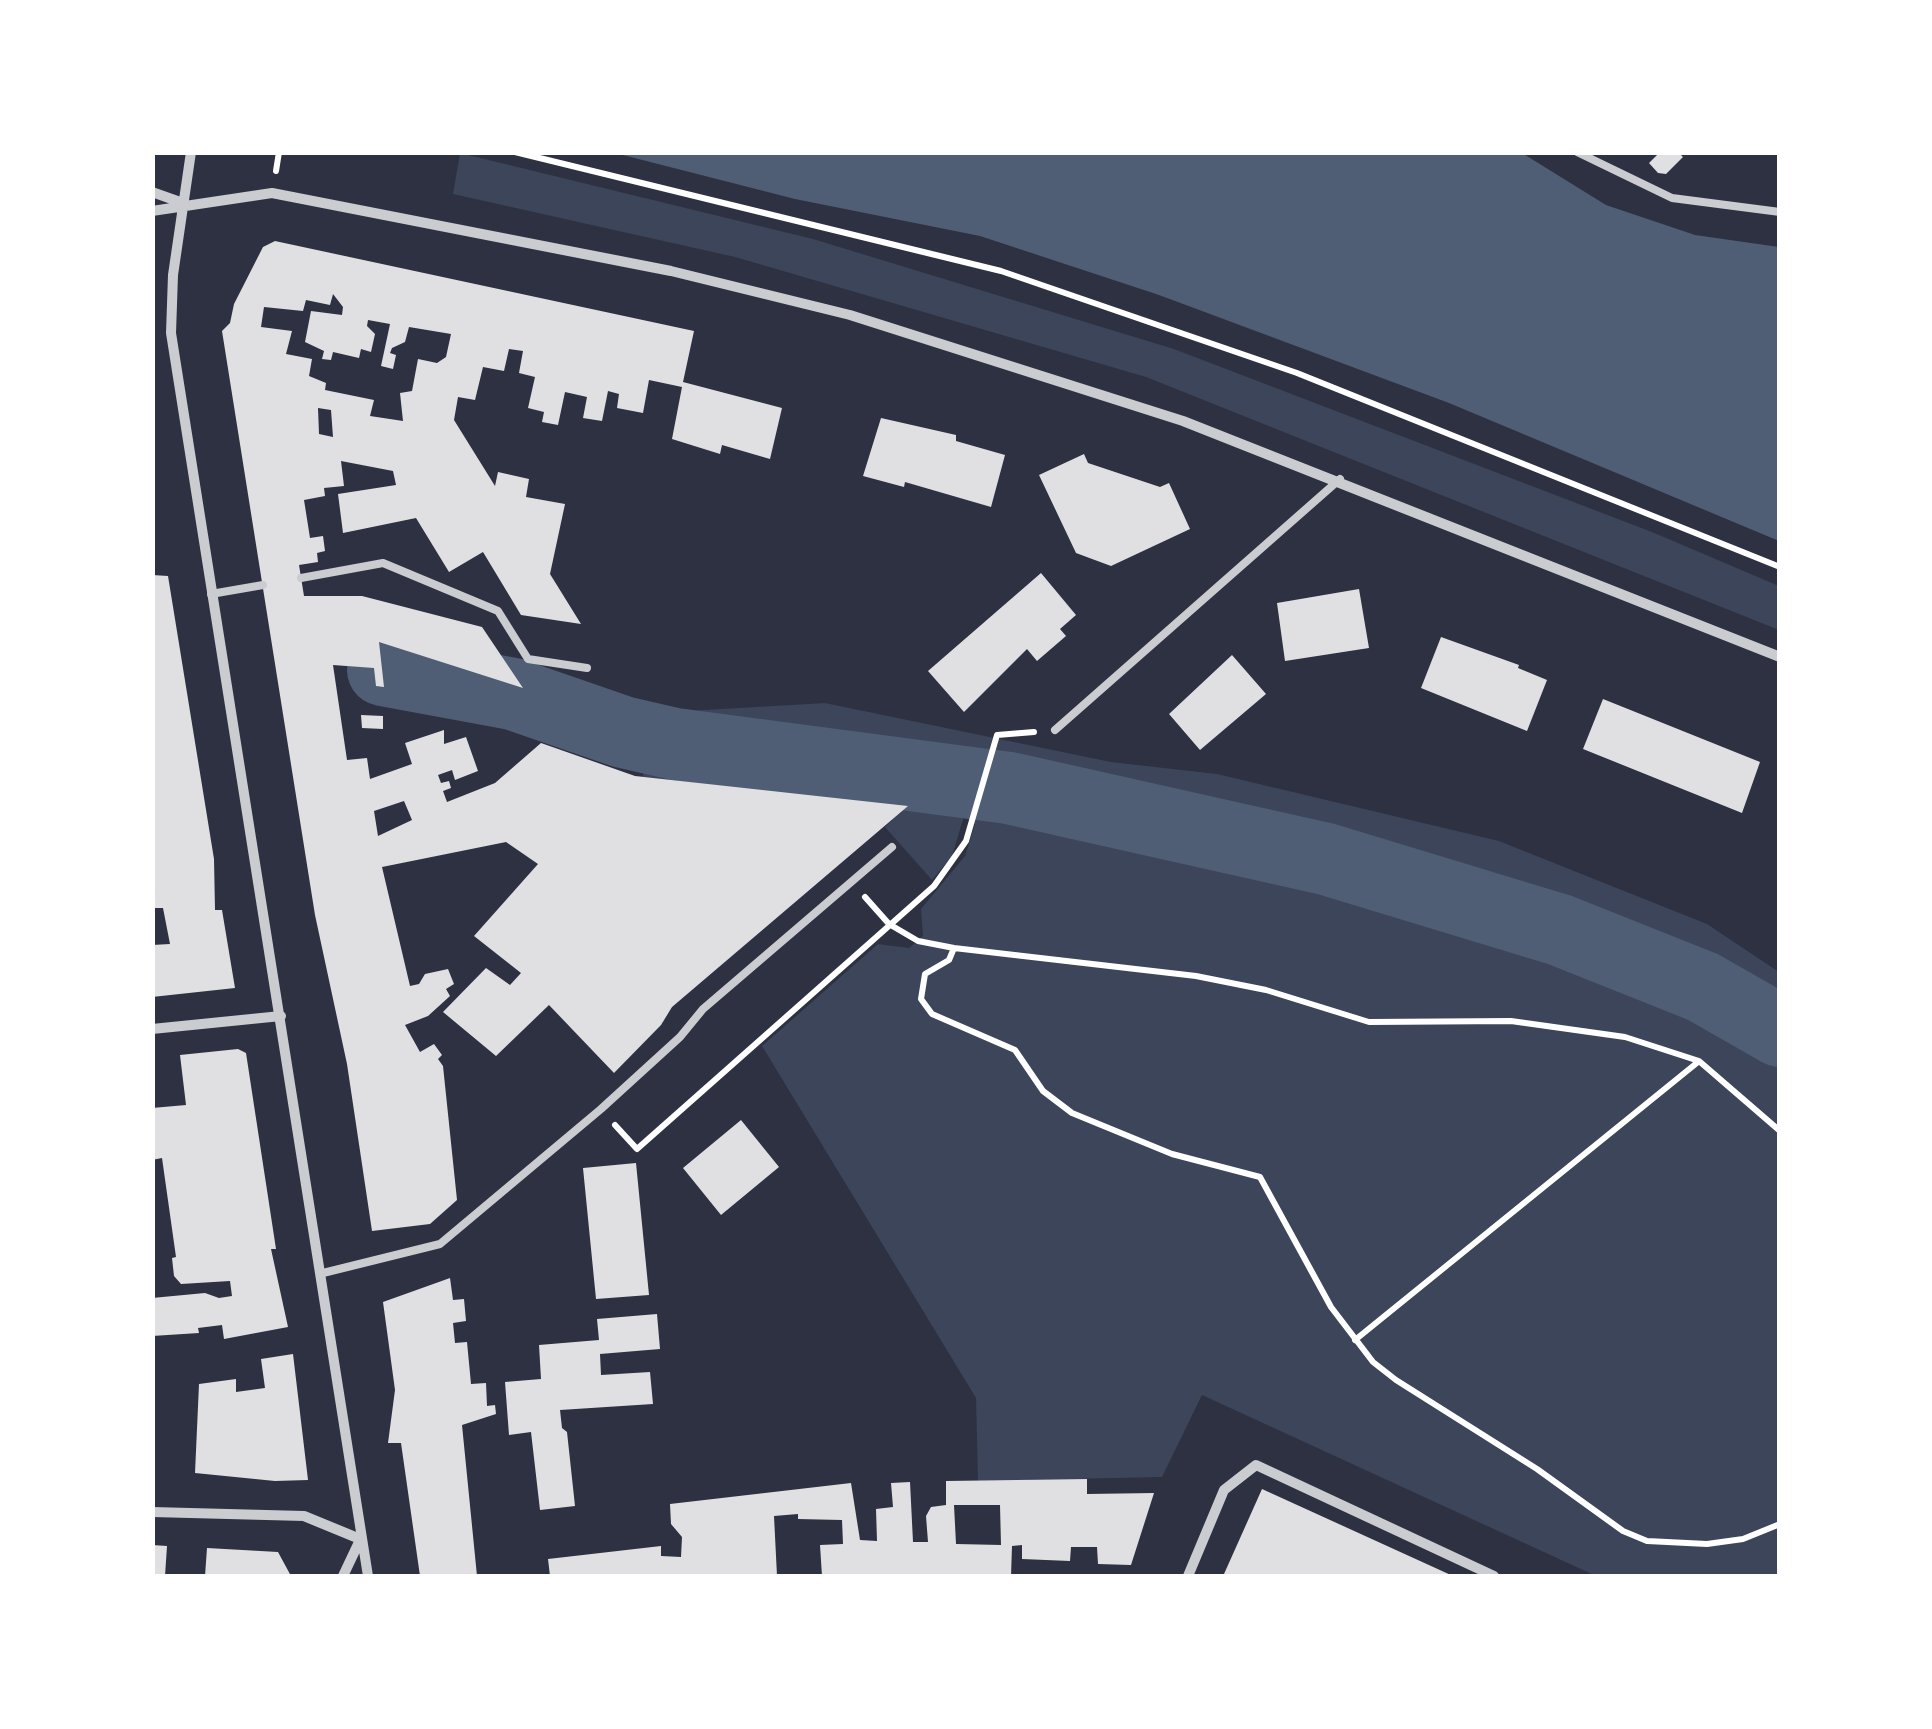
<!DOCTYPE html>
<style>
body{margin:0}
#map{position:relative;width:1932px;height:1729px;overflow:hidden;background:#2d3142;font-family:"Titillium Web",sans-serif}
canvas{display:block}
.frame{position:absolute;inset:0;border:155px solid #fff;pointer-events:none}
</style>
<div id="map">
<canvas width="1932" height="1729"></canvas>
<div class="frame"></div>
</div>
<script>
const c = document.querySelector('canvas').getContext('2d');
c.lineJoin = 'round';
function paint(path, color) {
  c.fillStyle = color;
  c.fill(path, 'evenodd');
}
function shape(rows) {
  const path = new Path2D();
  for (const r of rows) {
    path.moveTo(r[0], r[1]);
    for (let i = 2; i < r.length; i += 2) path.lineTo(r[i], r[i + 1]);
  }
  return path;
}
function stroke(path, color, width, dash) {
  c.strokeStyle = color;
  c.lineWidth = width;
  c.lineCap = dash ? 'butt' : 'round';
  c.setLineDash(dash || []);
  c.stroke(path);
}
const green = shape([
 [460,153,813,239,1174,349,1652,532,1779,586,1779,630,1146,377,735,257,453,194],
 [825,703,1111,762,1217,774,1499,841,1707,924,1779,972,1779,1576,1596,1576,1202,1395,1162,1477,978,1481,976,1398,762,1046,878,944,909,948,923,936,921,909,965,856,975,824,964,816,952,856,932,880,885,827,907,805,643,777,652,713]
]);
const water = shape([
 [615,153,1522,153,1606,205,1695,235,1779,247,1779,541,1449,403,1159,295,980,236,795,199]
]);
const river = shape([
 [383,670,513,694,623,732,675,744,1009,788,1326,859,1560,930,1703,987,1780,1031]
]);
const building = shape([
 [1660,152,1678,152,1683,157,1666,174,1658,173,1649,163],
 [275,241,694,331,683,382,782,408,770,459,722,445,720,454,672,439,682,387,649,380,643,413,617,408,619,394,608,391,602,421,583,418,587,397,565,392,558,425,542,422,544,412,528,408,535,377,519,373,523,351,509,349,504,371,483,367,475,400,458,397,454,420,495,486,498,472,529,479,526,497,565,504,550,574,581,624,521,615,483,552,449,572,416,518,343,533,338,494,396,485,393,471,341,461,344,486,324,488,325,496,304,500,310,538,323,536,325,551,317,553,318,562,299,565,304,596,362,596,482,627,523,688,379,642,384,687,376,686,374,668,333,665,347,760,367,758,370,779,412,764,405,743,444,730,444,744,466,737,478,771,455,780,452,770,438,775,441,783,449,781,451,788,443,791,447,802,495,783,541,743,635,776,908,806,672,1007,661,1025,614,1073,549,1005,496,1056,443,1012,486,968,510,985,521,973,474,936,538,864,506,842,382,867,410,986,419,984,425,974,448,969,454,984,446,989,450,996,428,1016,405,1025,420,1052,434,1044,442,1055,438,1059,443,1066,457,1200,430,1224,372,1231,347,1064,315,915,222,331,230,323,234,304,263,247],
 [333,294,343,307,342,315,311,311,305,342,324,351,322,359,331,360,333,352,359,358,361,349,371,352,375,334,367,326,368,320,390,324,381,366,393,369,396,355,390,353,392,348,405,342,409,327,451,334,446,357,437,363,418,359,412,391,400,393,403,421,370,416,374,400,325,390,326,383,309,376,312,359,286,354,292,331,261,327,264,307,303,311,306,300,330,305],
 [318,408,331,410,333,437,319,434],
 [404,801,412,820,378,836,374,811],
 [881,418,956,435,956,441,1005,455,991,507,905,482,904,487,863,476],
 [1084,454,1088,463,1160,487,1169,483,1190,529,1111,566,1076,553,1039,475],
 [1041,573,1076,615,1060,629,1066,636,1037,661,1027,649,964,712,928,671],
 [152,575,168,576,214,859,215,910,222,910,235,988,152,997,152,945,170,944,163,908,152,908],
 [1359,589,1369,648,1285,661,1277,603],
 [1441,637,1519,665,1518,668,1547,680,1527,731,1421,688],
 [1232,655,1266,694,1200,750,1169,714],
 [1603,699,1760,762,1742,813,1583,749],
 [361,715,383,716,383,729,362,728],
 [238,1049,246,1053,276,1249,271,1249,288,1327,224,1339,222,1325,198,1328,199,1333,152,1336,152,1298,205,1293,219,1298,232,1296,230,1281,181,1284,174,1276,172,1258,176,1257,162,1158,152,1160,152,1108,186,1105,180,1055],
 [741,1120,779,1167,721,1215,683,1168],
 [636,1163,649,1295,596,1299,583,1168],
 [450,1278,453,1300,464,1299,466,1321,453,1323,455,1343,467,1342,471,1384,486,1383,487,1406,495,1405,496,1414,462,1425,477,1576,420,1576,401,1443,388,1443,395,1390,383,1302],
 [657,1314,660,1349,600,1354,601,1375,650,1372,653,1404,560,1410,562,1428,567,1432,575,1506,540,1510,531,1432,509,1435,505,1382,541,1379,539,1345,599,1340,597,1319],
 [293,1354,308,1480,275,1481,195,1473,199,1384,236,1379,236,1392,265,1388,261,1359],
 [1087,1479,1087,1494,1154,1493,1131,1565,1098,1564,1097,1547,1071,1547,1070,1561,1022,1559,1022,1545,1012,1546,1011,1576,822,1576,820,1545,843,1544,842,1520,798,1519,798,1514,774,1516,777,1576,550,1576,548,1559,661,1546,661,1556,681,1557,682,1537,671,1524,670,1504,851,1483,860,1540,877,1541,876,1509,893,1507,891,1483,910,1482,913,1542,928,1542,926,1516,931,1507,946,1505,946,1481],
 [954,1505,1000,1505,1001,1545,956,1544],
 [1262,1489,1453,1576,1228,1576,1224,1574],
 [152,1545,167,1546,165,1576,152,1576],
 [207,1548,278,1552,291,1576,205,1576]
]);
const path = shape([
 [515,152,1001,271,1297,373,1780,567],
 [276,171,279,152],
 [865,897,889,924,918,941,954,948,1196,976,1266,990,1369,1022,1511,1021,1625,1037,1699,1061,1780,1131],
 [954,948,949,960,925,974,921,999,932,1014,1015,1050,1043,1091,1072,1113,1172,1154,1260,1177,1331,1307,1373,1362,1396,1380,1537,1469,1623,1531,1647,1541,1707,1544,1743,1539,1780,1524],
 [615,1125,637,1149,934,886,966,841,997,735,1034,732],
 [1355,1340,1698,1062]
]);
const service = shape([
 [1577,152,1672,198,1780,212],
 [301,578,383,563,498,611,528,659,587,668],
 [211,594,263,585],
 [1055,730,1340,479],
 [323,1273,440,1244,601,1109,680,1037,703,1009,892,847]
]);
const minor = shape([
 [191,152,173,275,171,333,368,1576],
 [152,192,183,203],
 [152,211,272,193,671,271,850,315,1183,421,1780,657],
 [152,1029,281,1016],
 [152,1512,304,1516,360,1539],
 [343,1576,360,1540],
 [1188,1576,1224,1490,1256,1465,1494,1576]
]);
paint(green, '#3c4559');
paint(water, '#4f5d75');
stroke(river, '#4f5d75', 72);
paint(building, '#e0e0e3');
stroke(path, '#fff', 6);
stroke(service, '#caccd0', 8);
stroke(minor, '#caccd0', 10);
</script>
